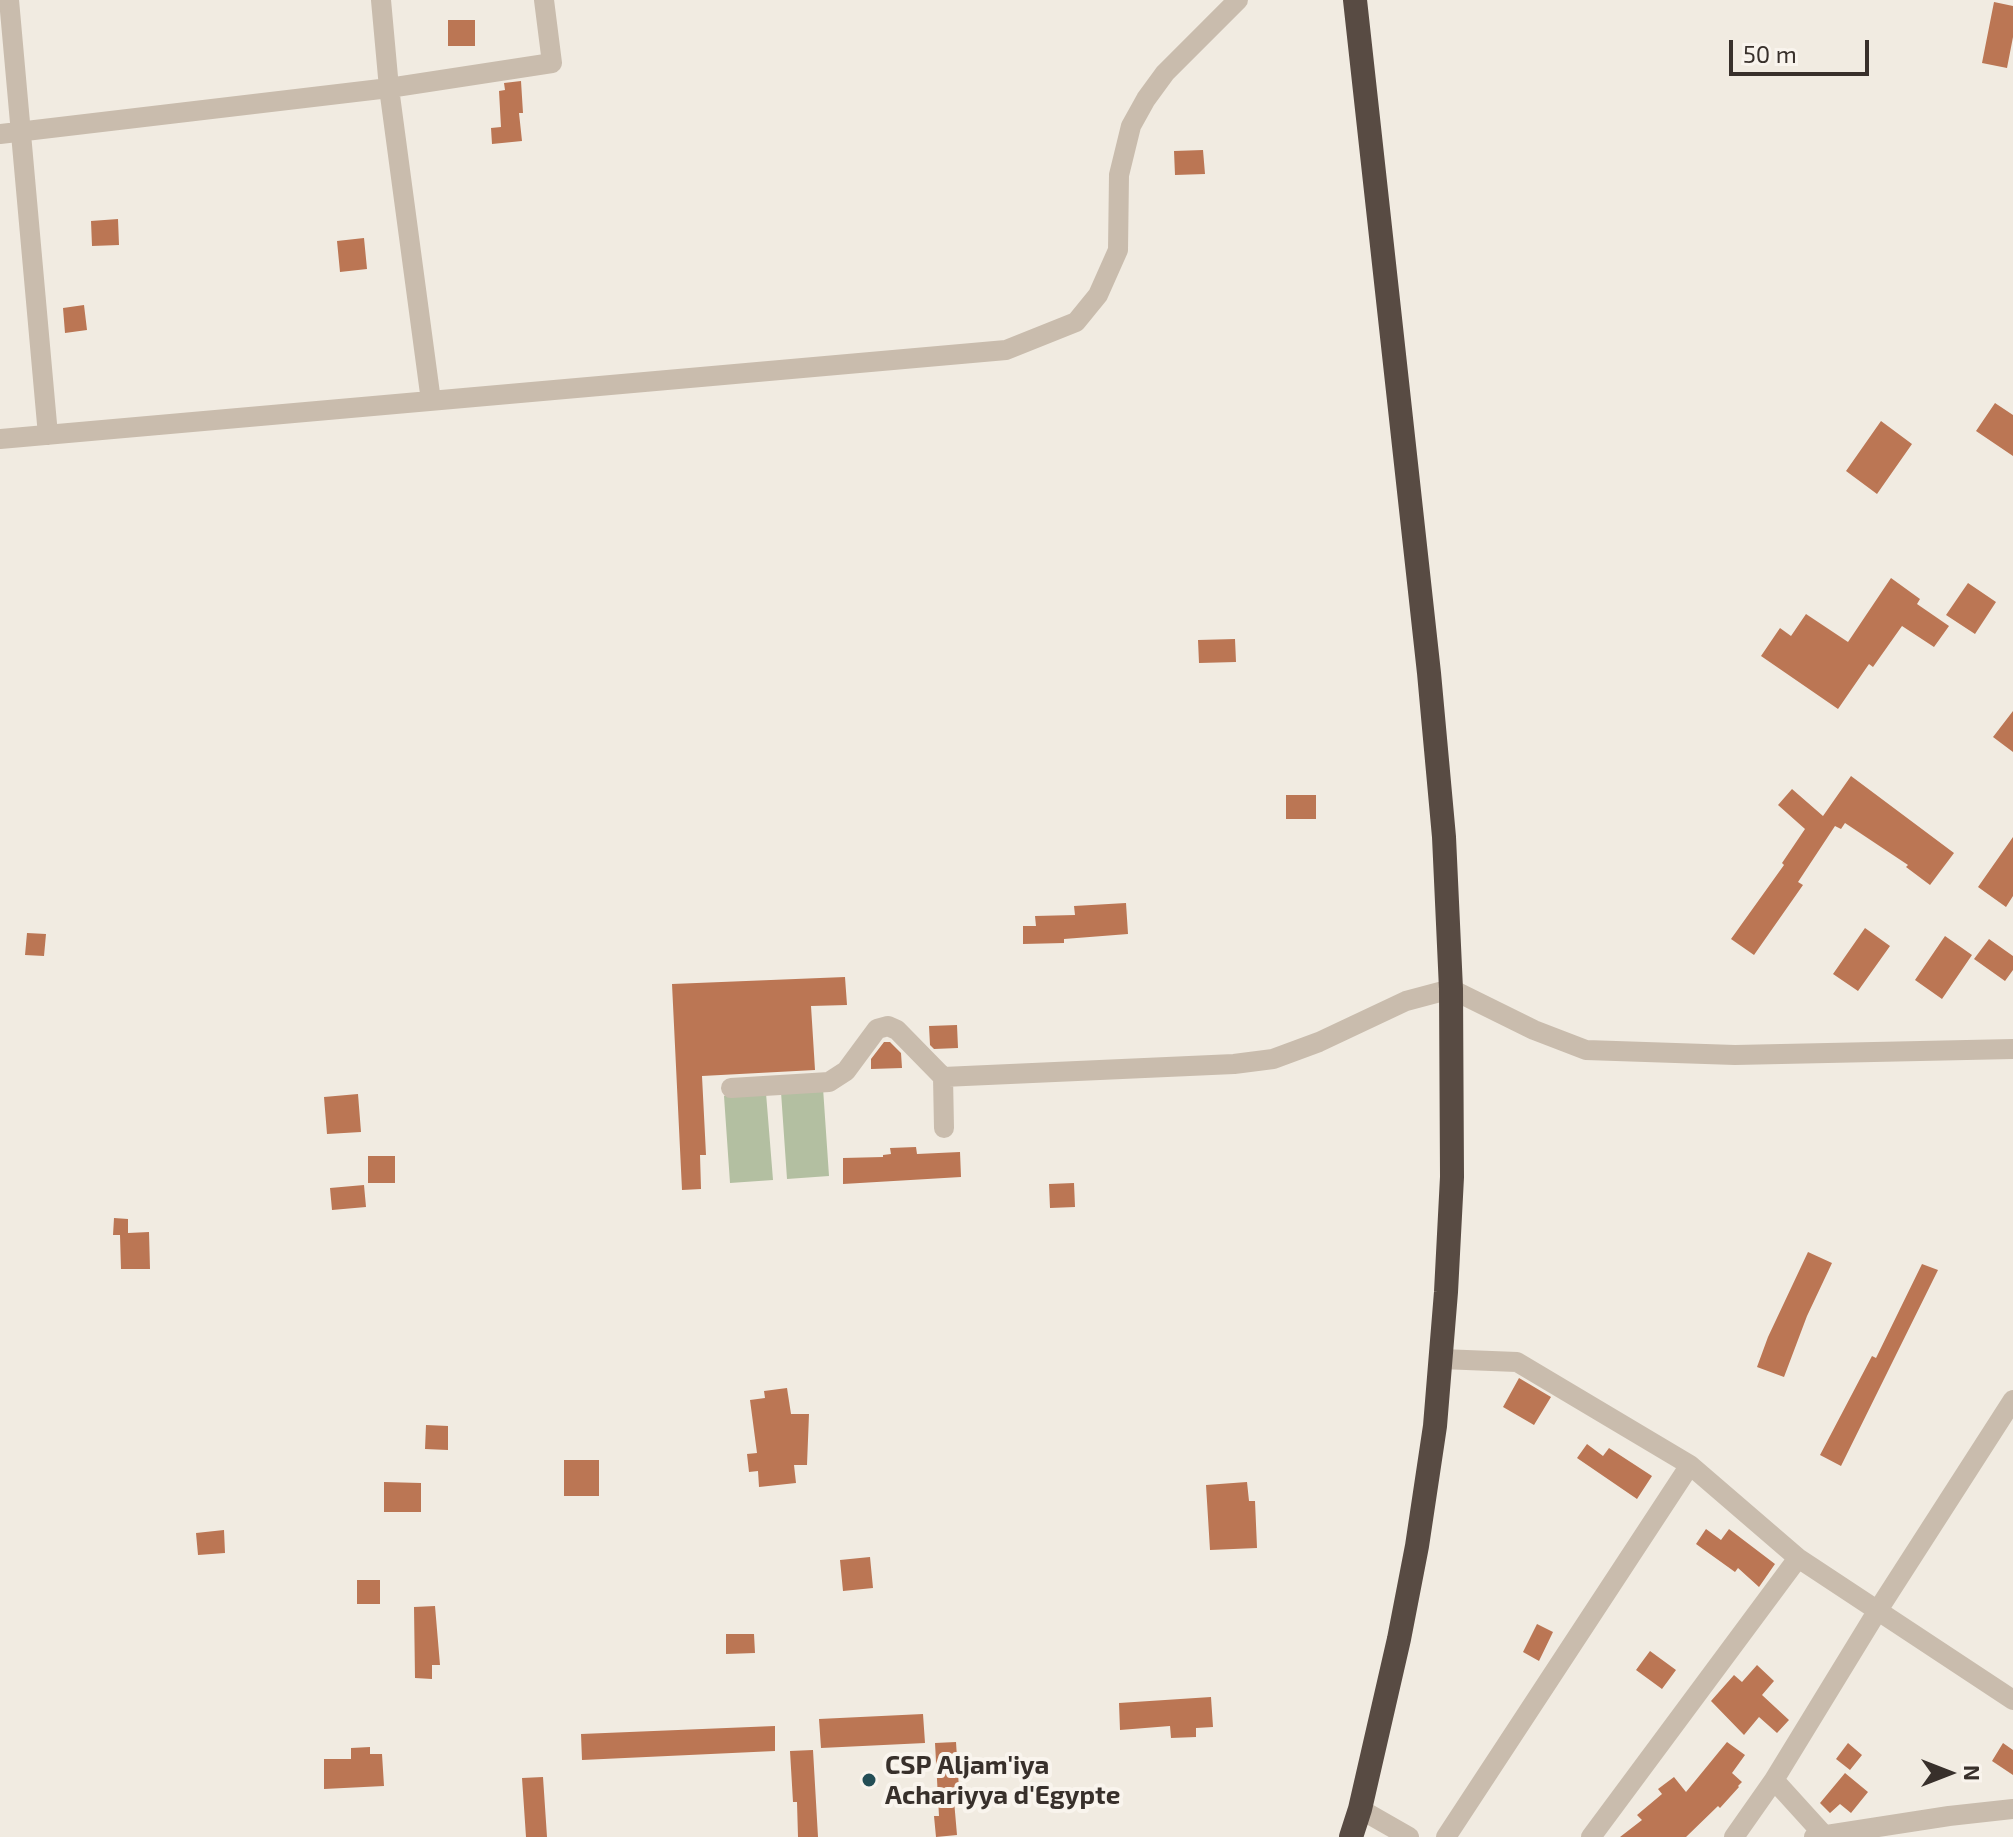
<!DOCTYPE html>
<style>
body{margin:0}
#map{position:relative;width:2013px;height:1837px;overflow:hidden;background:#f1ebe1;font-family:"Exo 2",sans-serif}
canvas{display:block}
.north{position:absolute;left:1909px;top:1733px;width:80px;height:80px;-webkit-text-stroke:6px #f9f4ed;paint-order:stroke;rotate:90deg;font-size:22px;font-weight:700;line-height:32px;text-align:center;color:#38302b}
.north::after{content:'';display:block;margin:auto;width:28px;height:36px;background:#38302b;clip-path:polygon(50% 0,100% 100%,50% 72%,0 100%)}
.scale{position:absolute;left:1729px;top:40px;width:140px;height:36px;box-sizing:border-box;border:4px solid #38302b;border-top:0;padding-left:10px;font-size:24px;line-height:28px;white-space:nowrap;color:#38302b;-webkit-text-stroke:6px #f9f4ed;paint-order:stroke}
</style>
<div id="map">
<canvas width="2013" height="1837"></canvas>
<div class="north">N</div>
<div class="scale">50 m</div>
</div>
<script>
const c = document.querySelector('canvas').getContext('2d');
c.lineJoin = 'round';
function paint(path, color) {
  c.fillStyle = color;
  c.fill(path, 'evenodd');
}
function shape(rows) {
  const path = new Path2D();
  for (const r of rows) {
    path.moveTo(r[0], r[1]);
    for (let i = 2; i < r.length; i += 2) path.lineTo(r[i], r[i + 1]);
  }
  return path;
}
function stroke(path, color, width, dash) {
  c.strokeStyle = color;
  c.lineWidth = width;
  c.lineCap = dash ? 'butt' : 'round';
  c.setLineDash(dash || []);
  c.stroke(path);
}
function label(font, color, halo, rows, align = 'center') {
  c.font = font + ' "Exo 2",sans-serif';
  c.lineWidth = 8;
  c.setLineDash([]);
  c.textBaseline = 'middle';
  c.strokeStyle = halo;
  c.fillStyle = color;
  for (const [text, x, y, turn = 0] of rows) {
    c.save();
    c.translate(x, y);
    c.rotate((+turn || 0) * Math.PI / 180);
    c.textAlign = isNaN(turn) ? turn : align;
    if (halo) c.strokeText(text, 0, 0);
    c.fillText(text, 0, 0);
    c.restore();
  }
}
const green = shape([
 [823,1088,829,1176,787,1179,781,1092],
 [766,1093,773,1180,730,1183,724,1096]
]);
const building = shape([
 [1994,2,2013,6,2013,37,2007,68,1982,63],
 [448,20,475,20,475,46,448,46],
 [521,81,523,113,519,113,522,141,492,144,491,128,501,127,499,91,505,90,504,83],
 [1203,150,1205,174,1175,175,1174,151],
 [118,219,119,245,92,246,91,221],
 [364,238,367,269,340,272,337,241],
 [84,305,87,330,65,333,63,308],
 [1995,403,2013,415,2013,456,1976,431],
 [1881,421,1912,444,1877,494,1846,471],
 [1891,578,1920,599,1917,604,1949,626,1934,647,1902,626,1873,667,1869,664,1838,709,1761,656,1780,628,1791,636,1806,614,1848,642],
 [1968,583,1996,602,1975,634,1946,615],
 [1235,639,1236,662,1199,663,1198,640],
 [2013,711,2013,752,1993,737],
 [1851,776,1954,853,1930,885,1906,867,1908,865,1845,823,1841,829,1835,826,1798,882,1803,885,1754,955,1731,939,1784,865,1782,863,1805,829,1778,805,1792,789,1823,816],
 [1286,795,1316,795,1316,819,1286,819],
 [2013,837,2013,896,2006,907,1978,887],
 [1126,903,1128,934,1064,939,1064,943,1023,944,1023,926,1036,926,1035,916,1075,915,1074,906],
 [1865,928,1890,946,1858,991,1833,974],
 [27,933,46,934,44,956,25,955],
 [1945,936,1972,955,1942,999,1915,980],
 [1989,939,2013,956,2013,970,2005,981,1974,959],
 [845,977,847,1005,811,1006,815,1070,702,1076,706,1155,700,1155,701,1189,682,1190,672,984],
 [957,1025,958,1048,934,1049,930,1045,929,1026],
 [884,1042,890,1042,901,1053,902,1068,871,1069,871,1059],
 [358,1094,361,1132,327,1134,324,1097],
 [916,1147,917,1154,960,1152,961,1177,843,1184,843,1158,883,1157,883,1155,891,1154,890,1148],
 [368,1156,395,1156,395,1183,368,1183],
 [1074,1183,1075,1207,1050,1208,1049,1184],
 [364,1185,366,1207,332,1210,330,1188],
 [114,1218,128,1219,128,1233,149,1232,150,1269,121,1269,120,1235,113,1235],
 [1808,1252,1832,1263,1807,1316,1784,1377,1757,1367,1768,1337],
 [1922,1264,1938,1270,1841,1466,1820,1455,1872,1356,1876,1358],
 [1519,1378,1551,1397,1534,1425,1503,1407],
 [787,1388,791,1414,809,1414,807,1465,794,1465,796,1483,759,1487,758,1471,749,1472,747,1454,757,1453,750,1400,765,1398,764,1391],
 [426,1425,448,1426,448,1450,425,1449],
 [1587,1444,1603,1456,1609,1448,1652,1476,1637,1499,1577,1458],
 [564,1460,599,1460,599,1496,564,1496],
 [384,1482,421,1483,421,1512,384,1512],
 [1247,1482,1249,1501,1255,1501,1257,1548,1210,1550,1206,1485],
 [1706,1529,1721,1540,1729,1529,1775,1564,1759,1587,1738,1568,1735,1572,1696,1544],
 [224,1530,225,1553,198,1555,196,1533],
 [870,1557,873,1588,843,1591,840,1560],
 [357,1580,380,1580,380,1604,357,1604],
 [435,1606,440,1665,432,1665,432,1679,415,1678,414,1607],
 [1537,1624,1553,1632,1539,1661,1523,1652],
 [726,1634,754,1634,755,1653,726,1654],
 [1650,1651,1676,1670,1662,1689,1636,1670],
 [1757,1665,1774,1681,1762,1695,1789,1720,1777,1733,1759,1717,1744,1735,1711,1701,1734,1675,1742,1682],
 [1211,1697,1213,1727,1196,1728,1196,1737,1171,1738,1170,1726,1120,1730,1119,1703],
 [923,1714,925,1743,821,1748,819,1719],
 [775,1726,775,1751,582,1760,581,1734],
 [956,1742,959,1789,953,1789,957,1835,936,1837,934,1816,939,1816,935,1743],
 [1727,1742,1745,1755,1732,1773,1742,1782,1738,1786,1739,1787,1720,1808,1718,1806,1686,1837,1620,1837,1642,1820,1637,1815,1662,1794,1658,1789,1674,1777,1686,1792],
 [1848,1743,1862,1755,1850,1770,1836,1759],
 [2003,1743,2013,1750,2013,1775,1992,1761],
 [370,1747,370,1754,382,1754,384,1786,324,1789,324,1759,351,1759,351,1748],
 [813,1750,818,1837,798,1837,797,1802,793,1802,790,1751],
 [1845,1773,1868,1792,1851,1813,1840,1804,1830,1813,1820,1803],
 [543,1777,547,1837,526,1837,522,1778]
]);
const minor = shape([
 [9,0,48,435],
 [381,0,389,88,431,401],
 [0,134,389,88,552,63,544,0],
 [0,439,1006,350,1076,322,1098,295,1118,250,1119,175,1131,126,1146,99,1165,73,1238,0],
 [943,1077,944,1128],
 [731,1088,829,1082,846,1071,877,1029,888,1026,897,1030,943,1077,1234,1064,1273,1059,1319,1042,1406,1001,1451,989,1534,1030,1586,1050,1735,1055,2013,1049],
 [1441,1359,1517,1362,1690,1465],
 [1774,1780,1823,1834],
 [1360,1809,1409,1837],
 [1446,1837,1690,1465,1798,1558,2013,1700],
 [1591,1837,1798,1558],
 [1734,1837,1774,1780,1878,1610,2013,1400],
 [1814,1837,1949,1816,2013,1809]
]);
const highway = shape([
 [1351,1837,1360,1809,1399,1639,1417,1546,1435,1426,1446,1292,1452,1177,1451,989,1444,837,1429,673,1355,0]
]);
const markers = [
 [869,1780,8,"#244e56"]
];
const poiNames = [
 ["CSP Aljam'iya",885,1765],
 ["Achariyya d'Egypte",885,1795]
];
paint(green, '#b3bfa1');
paint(building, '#bb7654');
stroke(minor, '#c9bcad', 20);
stroke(highway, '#584b43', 24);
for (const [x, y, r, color] of markers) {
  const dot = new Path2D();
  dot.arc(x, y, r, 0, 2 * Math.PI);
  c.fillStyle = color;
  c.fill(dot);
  stroke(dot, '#f9f4ed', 3);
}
label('bold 26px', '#38302b', '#f9f4ed', poiNames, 'left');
</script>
